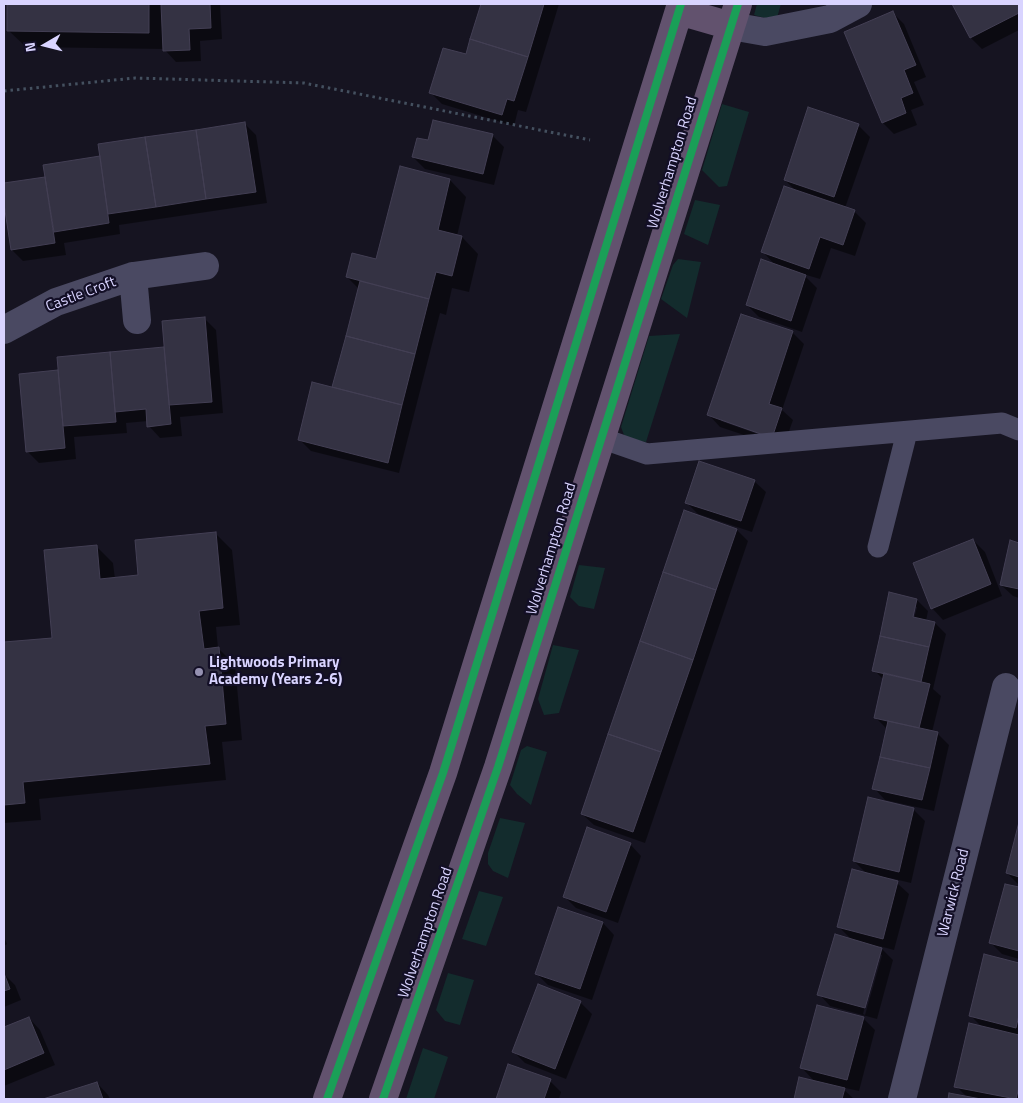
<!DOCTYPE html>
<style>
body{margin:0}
#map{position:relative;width:1023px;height:1103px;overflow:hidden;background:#161421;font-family:"Titillium Web",sans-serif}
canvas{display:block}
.frame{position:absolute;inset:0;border:5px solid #d9d4ff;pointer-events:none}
.north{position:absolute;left:20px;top:20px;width:50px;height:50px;-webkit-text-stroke:4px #130f26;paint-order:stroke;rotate:262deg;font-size:14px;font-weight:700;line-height:20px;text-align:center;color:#d9d4ff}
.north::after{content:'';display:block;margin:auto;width:18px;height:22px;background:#d9d4ff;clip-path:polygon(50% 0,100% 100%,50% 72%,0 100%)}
</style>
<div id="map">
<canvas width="1023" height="1103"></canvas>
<div class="frame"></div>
<div class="north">N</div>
</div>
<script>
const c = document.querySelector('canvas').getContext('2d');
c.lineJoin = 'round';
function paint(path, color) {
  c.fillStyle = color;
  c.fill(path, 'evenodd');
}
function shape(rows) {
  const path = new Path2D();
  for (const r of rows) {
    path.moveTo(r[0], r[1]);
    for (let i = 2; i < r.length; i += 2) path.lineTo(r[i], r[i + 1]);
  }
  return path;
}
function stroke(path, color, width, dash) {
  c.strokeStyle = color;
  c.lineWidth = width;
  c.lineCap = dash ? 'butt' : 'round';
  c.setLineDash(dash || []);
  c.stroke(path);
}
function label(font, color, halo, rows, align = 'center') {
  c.font = font + ' "Titillium Web",sans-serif';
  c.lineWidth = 4.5;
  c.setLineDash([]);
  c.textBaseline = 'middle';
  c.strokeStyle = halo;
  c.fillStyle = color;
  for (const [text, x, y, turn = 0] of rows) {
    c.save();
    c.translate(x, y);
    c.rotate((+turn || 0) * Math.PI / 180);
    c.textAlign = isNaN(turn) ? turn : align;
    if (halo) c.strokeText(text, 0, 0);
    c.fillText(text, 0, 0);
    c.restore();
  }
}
const green = shape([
 [757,4,781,4,776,21,754,15],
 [722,104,749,112,727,186,719,187,702,170],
 [695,200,720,205,708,245,684,234],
 [678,259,701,262,687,318,661,299,673,265],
 [680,334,646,442,628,439,624,435,621,427,649,336],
 [579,565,605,568,594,609,579,606,570,597],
 [553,645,579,650,559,713,544,715,538,699],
 [527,746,547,752,531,805,517,794,510,785,521,750],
 [500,818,525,823,508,878,493,871,488,864,488,853],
 [479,891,503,897,486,946,462,939],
 [448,973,474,980,460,1025,445,1021,436,1010],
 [423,1048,448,1057,434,1099,406,1099]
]);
const shadow = shape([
 [9,4,220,4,222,39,200,41,201,61,176,62,164,49,26,47,9,31],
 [483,4,559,4,526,112,518,110,514,126,442,104,431,93,467,56],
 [953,4,1019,4,1019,30,982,49,971,38],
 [893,13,904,24,926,77,914,82,924,105,911,110,917,125,894,134,883,123,846,32],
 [245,124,256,135,267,203,119,225,120,234,64,243,66,255,23,261,12,250,4,185,47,178,101,157],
 [858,125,870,137,845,208,854,211,866,223,855,256,831,248,820,279,803,274,817,288,802,332,759,317,747,305,776,266,763,252,797,192,785,180],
 [492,135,504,147,494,185,425,169,413,157,429,142],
 [450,180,466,197,457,236,462,237,478,254,469,292,452,288,446,315,440,313,399,473,311,451,299,439,333,389,359,289,347,277,377,260],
 [742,316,793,333,804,344,782,410,793,420,783,448,720,427,709,415],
 [721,419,778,438,777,441,721,421],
 [204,318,216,330,223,413,180,417,182,436,160,438,149,426,148,421,126,423,127,433,74,437,76,459,39,463,27,451,20,375,60,371,58,358,166,348],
 [754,481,766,492,752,532,698,514,686,502],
 [737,530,748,541,645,843,594,825,582,814],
 [215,533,232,550,240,625,216,627,218,648,235,665,242,740,222,742,226,780,39,799,41,820,4,823,4,643,54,639,96,546,113,563,115,579,139,576],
 [973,540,985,552,1002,596,943,620,932,608],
 [1011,542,1019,544,1019,598,1013,596,1001,585],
 [917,600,928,611,926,621,935,623,946,634,933,689,941,696,932,732,937,733,949,745,934,811,885,800,874,788,887,729,875,717,884,680,874,670],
 [914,607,917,607,913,623,911,623],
 [913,809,925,821,911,883,890,878,889,880,897,883,909,894,894,950,879,946,893,960,877,1019,830,1006,819,994,852,940,838,926,868,875,854,861],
 [879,955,882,955,865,1015,863,1014],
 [1019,827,1019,885,1007,873],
 [630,844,641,856,618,923,576,908,564,896],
 [1006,885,1019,889,1019,959,1002,954,991,943],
 [559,908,603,923,614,935,592,1000,548,985,537,974],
 [4,937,7,944,4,946],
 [985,956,1019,965,1019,1099,949,1099,950,1095,968,1098,956,1086,982,1027,970,1015],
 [4,974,15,985,21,1000,4,1007],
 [580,1002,592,1014,566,1079,525,1063,514,1052],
 [29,1018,40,1030,55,1065,4,1086,4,1029],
 [864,1019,875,1030,859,1091,841,1087,854,1099,795,1099,800,1078,816,1083,802,1068],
 [509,1066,550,1081,561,1092,559,1099,497,1099],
 [97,1083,108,1095,110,1099,47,1099]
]);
const building = shape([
 [7,4,149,4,149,33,7,31,7,4],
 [161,4,210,4,211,28,189,29,190,50,163,51,161,4],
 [481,4,544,4,528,57,470,39,481,4],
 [952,4,1019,4,1019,13,970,38,952,4],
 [893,11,916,65,904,70,913,93,901,98,906,113,882,123,844,32,893,11],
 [470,39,528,57,514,101,507,99,502,115,429,93,443,48,466,54,470,39],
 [808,107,859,124,834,197,784,180,808,107],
 [433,120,493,134,483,174,412,157,417,138,428,140,433,120],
 [245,122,256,192,206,199,196,130,245,122],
 [196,130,206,199,156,207,145,137,196,130],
 [145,137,156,207,108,214,98,144,145,137],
 [100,156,109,223,54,232,43,165,100,156],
 [400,166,450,179,438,230,462,236,452,276,436,272,429,299,346,277,352,253,376,259,400,166],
 [45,177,55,243,11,250,4,204,4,183,45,177],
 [784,186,855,210,843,245,820,237,809,269,761,252,784,186],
 [761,259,806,275,791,321,746,305,761,259],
 [360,281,429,299,415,354,346,336,360,281],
 [741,314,793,331,769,404,782,408,772,438,707,415,741,314],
 [205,317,212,402,169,405,162,321,205,317],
 [346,336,415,354,402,405,332,387,346,336],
 [164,347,171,424,147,427,146,409,115,412,110,352,164,347],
 [110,352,116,422,63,426,57,357,110,352],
 [58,370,65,448,26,452,19,374,58,370],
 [312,382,402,405,388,463,298,440,312,382],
 [699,461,755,480,741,521,685,503,699,461],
 [684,510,737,529,716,590,663,572,684,510],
 [216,532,223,608,199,611,204,649,219,647,226,724,205,726,210,764,23,782,25,803,4,805,4,642,52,638,44,550,97,545,100,579,138,575,135,540,216,532],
 [973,539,991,584,931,609,913,563,973,539],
 [1010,540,1019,543,1019,589,1000,585,1010,540],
 [663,572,716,590,693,660,640,641,663,572],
 [889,592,917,599,913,617,935,622,929,647,880,636,889,592],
 [880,636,929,647,921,682,872,671,880,636],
 [640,641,693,660,661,752,608,734,640,641],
 [884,673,930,684,919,728,874,718,884,673],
 [888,721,938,732,930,768,880,757,888,721],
 [608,734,661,752,633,832,581,814,608,734],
 [880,757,930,768,922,800,872,789,880,757],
 [868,797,914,808,899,872,853,861,868,797],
 [1019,822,1019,877,1006,873,1019,822],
 [587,827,631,843,606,912,563,897,587,827],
 [852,869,898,881,883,939,837,927,852,869],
 [1005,884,1019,887,1019,951,989,943,1005,884],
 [558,907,603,922,580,989,535,974,558,907],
 [835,934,882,948,865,1008,817,995,835,934],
 [984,954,1019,963,1019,1015,1016,1028,969,1016,984,954],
 [4,973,10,989,4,991,4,973],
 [538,984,581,1001,555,1069,512,1052,538,984],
 [817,1005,864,1017,847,1080,800,1068,817,1005],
 [29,1017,44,1053,4,1070,4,1027,29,1017],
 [969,1023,1019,1035,1019,1087,1016,1099,954,1087,969,1023],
 [508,1064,551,1079,544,1099,496,1099,508,1064],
 [799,1077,845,1088,842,1099,794,1099,799,1077],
 [97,1082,103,1099,43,1099,97,1082],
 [949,1093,981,1099,948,1099,949,1093]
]);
const path = shape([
 [4,91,135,78,304,83,590,140]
]);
const service = shape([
 [601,438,647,454,1002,423,1019,430],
 [878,547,907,432]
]);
const minor = shape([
 [731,26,765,32,830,19,858,4],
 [133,276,137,320],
 [4,330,56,302,133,276,205,266],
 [902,1099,1006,687]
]);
const trunk = shape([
 [679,11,731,26],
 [327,1099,443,773,681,4],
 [383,1099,498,767,738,4]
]);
const cycleway = shape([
 [327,1099,443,773,681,4],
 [383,1099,498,767,738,4]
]);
const markers = [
 [199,672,5,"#9591b1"]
];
const streetNames = [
 ["Wolverhampton Road",673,163,-73],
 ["Castle Croft",81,295,-21],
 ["Wolverhampton Road",552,549,-73],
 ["Warwick Road",954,893,-76],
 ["Wolverhampton Road",426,933,-71]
];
const poiNames = [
 ["Lightwoods Primary",209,663],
 ["Academy (Years 2-6)",209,680]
];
paint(green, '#132c2d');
paint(shadow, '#0007');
paint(building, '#343243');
stroke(building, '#433f54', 1);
stroke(path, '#44505f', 3, [2.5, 4]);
stroke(service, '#4a4962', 21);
stroke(minor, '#4a4962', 28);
stroke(trunk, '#62526e', 28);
stroke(cycleway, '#1a9f57', 8);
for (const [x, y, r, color] of markers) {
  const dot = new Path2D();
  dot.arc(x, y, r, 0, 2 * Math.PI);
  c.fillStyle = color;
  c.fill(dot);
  stroke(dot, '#130f26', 2);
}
label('15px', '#d9d4ff', '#130f26', streetNames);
label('bold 15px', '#d9d4ff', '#130f26', poiNames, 'left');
</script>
